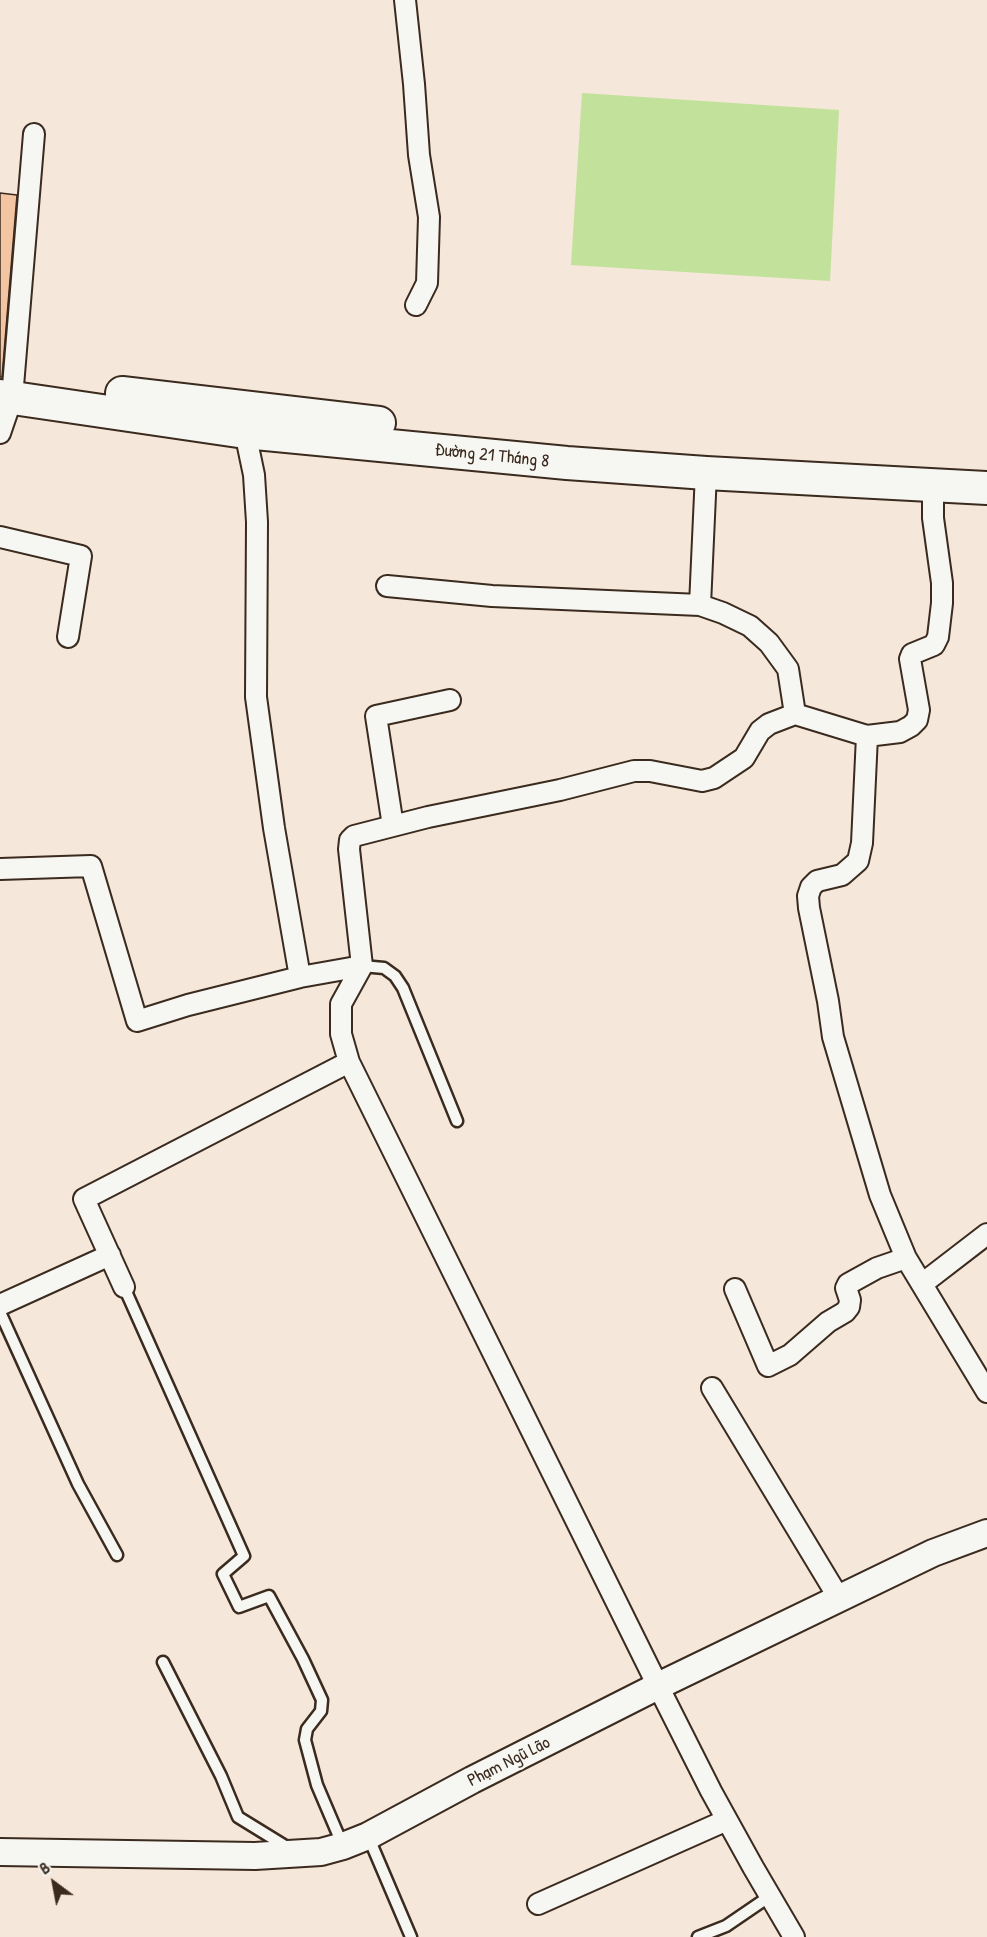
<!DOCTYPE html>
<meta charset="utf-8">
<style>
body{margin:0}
#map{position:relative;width:987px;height:1937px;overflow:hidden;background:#f5e7da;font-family:"Patrick Hand",sans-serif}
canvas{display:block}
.north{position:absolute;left:24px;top:1853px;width:60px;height:60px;-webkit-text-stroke:4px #f6f6f2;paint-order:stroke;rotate:328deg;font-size:16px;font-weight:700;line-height:24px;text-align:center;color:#3b2a1e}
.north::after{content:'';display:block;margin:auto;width:21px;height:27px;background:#3b2a1e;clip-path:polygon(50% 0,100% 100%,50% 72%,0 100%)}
</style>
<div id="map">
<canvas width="987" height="1937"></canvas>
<div class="north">B</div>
</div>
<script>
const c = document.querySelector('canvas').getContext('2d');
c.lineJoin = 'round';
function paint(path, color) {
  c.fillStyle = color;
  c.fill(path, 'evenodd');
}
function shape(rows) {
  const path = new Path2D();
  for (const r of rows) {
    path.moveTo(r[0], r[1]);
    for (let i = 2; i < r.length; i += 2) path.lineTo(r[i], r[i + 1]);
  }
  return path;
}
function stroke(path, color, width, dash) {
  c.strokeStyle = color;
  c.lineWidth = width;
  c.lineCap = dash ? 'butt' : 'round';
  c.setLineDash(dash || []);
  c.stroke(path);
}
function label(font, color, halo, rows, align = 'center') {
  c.font = font + ' "Patrick Hand",sans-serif';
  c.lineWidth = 4.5;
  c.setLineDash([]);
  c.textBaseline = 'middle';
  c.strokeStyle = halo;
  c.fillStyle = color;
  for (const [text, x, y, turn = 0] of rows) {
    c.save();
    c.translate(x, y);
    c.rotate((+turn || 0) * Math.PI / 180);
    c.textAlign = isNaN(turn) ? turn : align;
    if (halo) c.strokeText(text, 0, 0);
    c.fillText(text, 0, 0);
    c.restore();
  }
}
const green = shape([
 [582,93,839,110,830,281,571,265]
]);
const building = shape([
 [0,193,17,195,2,377,0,377,0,193]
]);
const service = shape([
 [362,966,384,968,395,976,403,988,457,1121],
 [124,1287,244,1556,223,1574,239,1607,269,1596,303,1659,322,1700,321,1711,307,1729,305,1740,317,1785,343,1846],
 [0,1312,78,1484,117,1555],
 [163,1662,221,1776,238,1817,290,1849],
 [368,1836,411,1937],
 [698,1937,726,1926,770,1896]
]);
const minor = shape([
 [405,0,414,84,419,155,429,217,427,283,416,305],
 [245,432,254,475,257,522,256,697,274,828,300,977],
 [0,433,12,398,34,134],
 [0,537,81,556,68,637],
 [387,586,492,596,700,605,723,613,750,626,769,643,788,669,795,714],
 [700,605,706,473],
 [867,736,862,843,858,861,842,875,817,881,811,887,808,896,809,908,828,1001,833,1037,880,1195,906,1258,987,1392],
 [393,826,376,716,450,700],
 [0,869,91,866,137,1021,188,1005,300,977,362,966],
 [922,1284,987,1234],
 [124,1287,84,1199,349,1062],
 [735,1289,768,1366,790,1355,828,1322,845,1312,849,1307,850,1300,846,1288,848,1284,877,1268,906,1258],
 [0,1305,110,1255],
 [712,1388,840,1600],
 [538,1904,727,1820],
 [794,1937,753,1867,711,1791,658,1686,349,1062,341,1034,341,1004,362,966,349,849,350,840,354,836,428,817,560,790,634,771,650,771,702,781,714,778,744,758,760,731,769,724,795,714,867,736,900,732,911,726,917,720,919,710,910,659,912,654,934,645,938,637,942,603,942,583,933,518,933,486]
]);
const tertiary = shape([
 [0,1852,255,1856,321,1852,343,1846,368,1836,472,1780,658,1686,933,1553,987,1533]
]);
const primary = shape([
 [122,393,379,423],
 [0,396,245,432,567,463,706,473,987,488]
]);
const streetNames = [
 ["Đường 21 Tháng 8",492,456,6],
 ["Phạm Ngũ Lão",509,1762,-27]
];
paint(green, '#c2e29b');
paint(building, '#f3c5a2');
stroke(building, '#3b2a1e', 1.5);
stroke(service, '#3b2a1e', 15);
stroke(minor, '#3b2a1e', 24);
stroke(tertiary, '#3b2a1e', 30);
stroke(primary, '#3b2a1e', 36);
stroke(service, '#f6f6f2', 10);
stroke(minor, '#f6f6f2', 20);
stroke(tertiary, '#f6f6f2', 26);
stroke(primary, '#f6f6f2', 32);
label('18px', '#3b2a1e', '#f6f6f2', streetNames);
</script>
